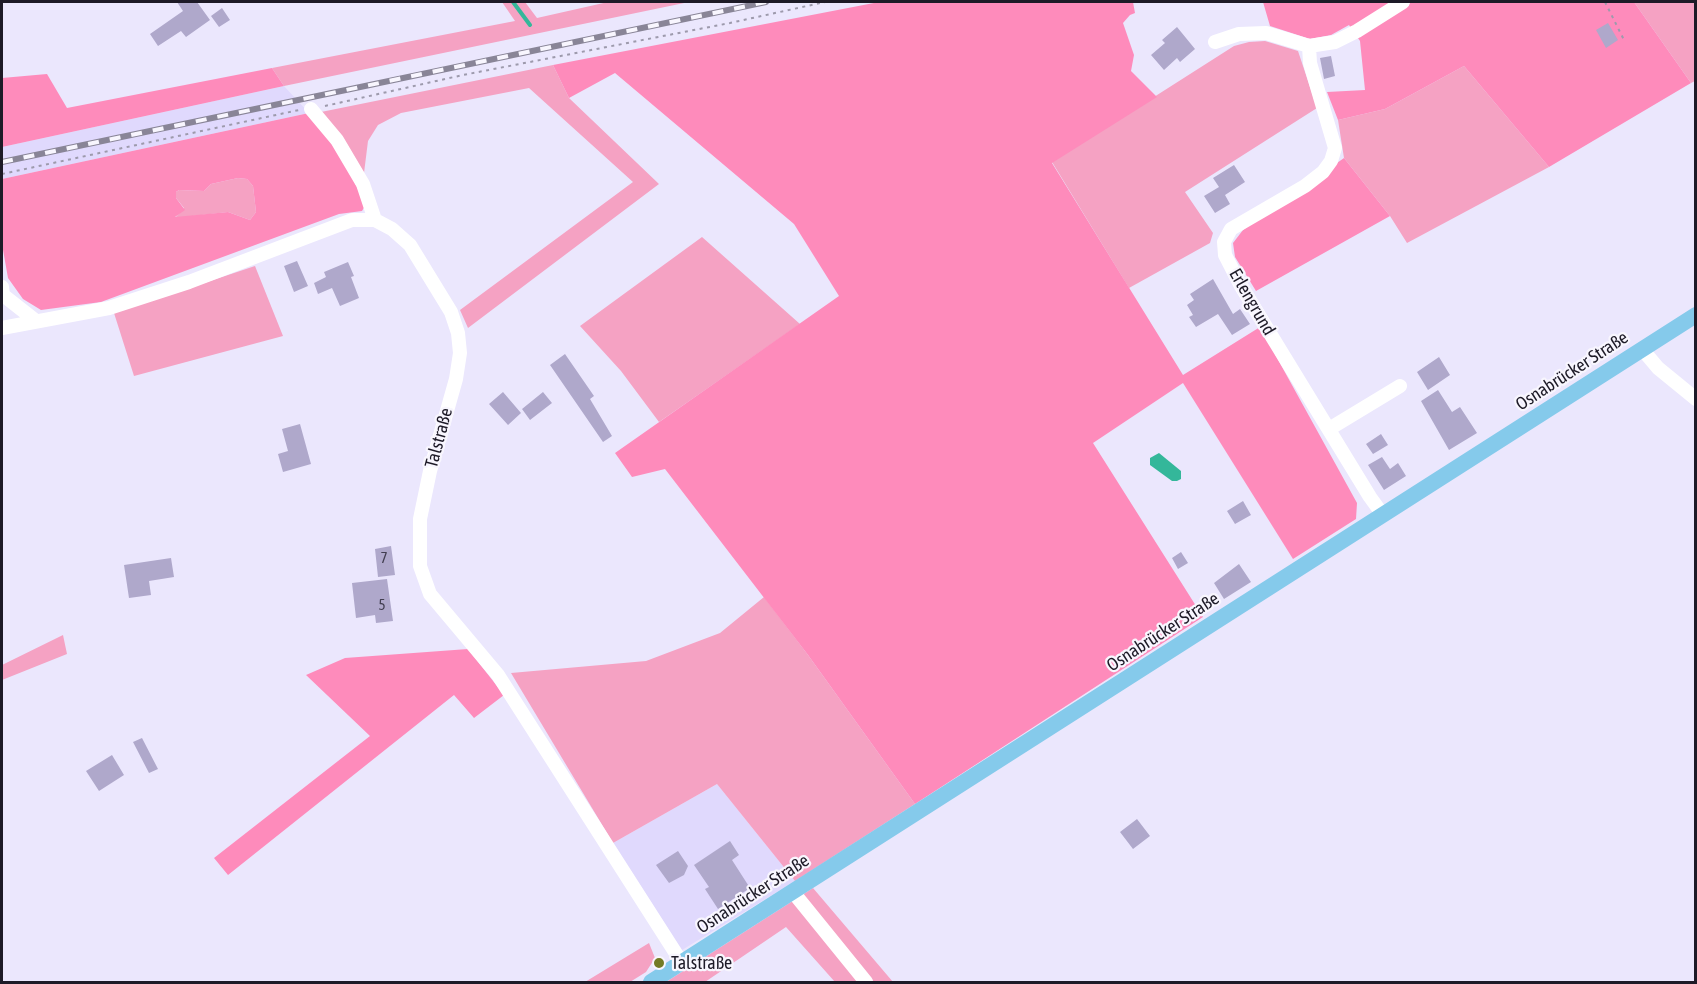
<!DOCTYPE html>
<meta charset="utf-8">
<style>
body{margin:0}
#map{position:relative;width:1697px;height:984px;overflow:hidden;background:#ebe7fd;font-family:"Asap Condensed",sans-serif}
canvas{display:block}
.frame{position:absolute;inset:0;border:3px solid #1d1a27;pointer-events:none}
</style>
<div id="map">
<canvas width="1697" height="984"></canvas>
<div class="frame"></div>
</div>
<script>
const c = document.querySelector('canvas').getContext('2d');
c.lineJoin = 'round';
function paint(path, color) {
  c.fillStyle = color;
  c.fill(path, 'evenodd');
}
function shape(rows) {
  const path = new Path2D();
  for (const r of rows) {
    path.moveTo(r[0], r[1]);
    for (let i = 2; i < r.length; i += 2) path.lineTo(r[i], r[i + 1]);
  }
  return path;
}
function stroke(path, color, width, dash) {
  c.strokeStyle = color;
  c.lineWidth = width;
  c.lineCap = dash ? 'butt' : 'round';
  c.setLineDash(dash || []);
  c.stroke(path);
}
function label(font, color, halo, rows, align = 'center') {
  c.font = font + ' "Asap Condensed",sans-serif';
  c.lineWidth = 4.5;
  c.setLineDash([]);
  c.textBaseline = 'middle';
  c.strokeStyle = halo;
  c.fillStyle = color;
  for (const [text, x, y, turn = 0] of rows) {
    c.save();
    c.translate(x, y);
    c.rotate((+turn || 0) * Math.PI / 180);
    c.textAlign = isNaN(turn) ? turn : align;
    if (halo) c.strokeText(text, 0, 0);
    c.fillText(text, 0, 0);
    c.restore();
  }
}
const built = shape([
 [284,86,309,113,2,179,2,147],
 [717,784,795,881,682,950,613,843]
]);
const green = shape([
 [502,2,525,2,537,18,608,2,689,2,284,86,272,68,515,21],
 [1634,2,1695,2,1695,81,1691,83],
 [1265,41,1298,51,1317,108,1185,192,1213,233,1210,243,1129,288,1052,162,1234,46,1249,42],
 [553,65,569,98,659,184,468,328,460,310,633,182,529,88,401,113,378,125,368,141,364,173,342,136,321,112],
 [1464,66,1549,167,1407,243,1390,216,1344,158,1338,120,1385,109],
 [238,178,247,179,253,186,256,212,250,220,228,212,175,218,184,208,176,198,176,192,179,190,204,191,211,184],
 [702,237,800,324,659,422,621,371,580,326],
 [255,266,283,336,134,376,114,313],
 [764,597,808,655,915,804,795,881,717,784,613,843,511,673,646,661,720,633],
 [63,635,67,654,2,680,2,665],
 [813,888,893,982,835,982,786,927,705,982,666,982],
 [649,943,655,958,646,972,630,982,585,982]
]);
const forest = shape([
 [879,2,1133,2,1135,13,1130,15,1123,23,1134,55,1131,71,1157,97,1052,163,1183,375,1260,327,1357,503,1356,519,1293,559,1183,383,1093,443,1203,617,915,804,808,655,665,469,632,477,615,453,839,296,794,224,615,73,569,98,553,65],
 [1263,2,1634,2,1691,83,1549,167,1464,66,1385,109,1338,120,1327,92,1365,90,1360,41,1349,25,1331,35,1310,39,1270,26],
 [272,68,284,86,2,147,2,78,47,74,67,108],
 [309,113,332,140,366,204,362,211,339,214,101,302,41,310,23,299,8,278,2,244,2,179],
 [238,178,247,179,253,186,256,212,250,220,228,212,175,217,185,210,176,198,176,192,179,190,204,191,211,184],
 [1344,158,1390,216,1256,291,1235,257,1233,243,1243,230],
 [468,649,504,695,474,718,454,695,228,875,214,858,370,736,306,675,345,658]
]);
const water = shape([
 [1159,453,1181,471,1181,479,1177,481,1172,481,1150,465,1150,458]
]);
const stream = shape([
 [513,2,530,25]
]);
const building = shape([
 [177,2,197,2,210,20,186,37,181,31,158,46,150,34,183,11],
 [222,8,230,20,219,27,211,16],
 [1608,23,1618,40,1606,48,1596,30],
 [1177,27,1195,49,1180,62,1177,58,1164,70,1151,55,1165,43,1162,40],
 [1331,56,1335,76,1324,79,1320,58],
 [1234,165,1245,182,1225,195,1230,204,1215,213,1204,196,1219,187,1213,178],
 [297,261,308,286,294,292,284,266],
 [348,262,354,276,351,277,359,298,340,306,332,288,318,294,314,283,326,277,324,272],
 [1213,279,1233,314,1240,309,1250,324,1232,335,1218,314,1196,327,1189,317,1193,315,1187,305,1194,300,1190,294],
 [565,354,594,396,590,399,612,436,603,442,550,365],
 [1439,357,1450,375,1428,390,1417,372],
 [1438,390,1452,412,1460,407,1477,433,1449,450,1421,401],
 [503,392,521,413,508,425,489,404],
 [543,392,552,403,530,420,522,409],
 [300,424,311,464,283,472,278,454,288,451,282,429],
 [1381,434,1388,445,1373,454,1366,444],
 [1382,457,1390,469,1398,463,1406,476,1384,490,1368,465],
 [1243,501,1251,515,1235,524,1227,511],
 [391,546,395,575,378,577,375,549],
 [1181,552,1188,563,1178,569,1172,558],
 [171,558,174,577,149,581,151,595,129,598,124,565],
 [1239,564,1251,582,1224,599,1214,583],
 [387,579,393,621,376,623,375,615,356,618,352,583],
 [142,738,158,769,149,773,133,742],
 [112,755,124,775,99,791,86,771],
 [1137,819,1150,836,1133,849,1120,832],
 [730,841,739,855,732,860,750,888,718,909,705,889,709,887,694,865],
 [678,851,688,866,684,875,669,883,656,865]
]);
const path = shape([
 [1605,2,1625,42],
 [325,106,463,75,730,23,825,2],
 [2,174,299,110]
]);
const minor = shape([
 [1215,42,1239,34,1266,33,1309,46,1335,42,1357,31,1403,2],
 [1309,46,1310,63,1335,148,1331,161,1323,172,1305,186,1231,229,1224,242,1225,255,1241,286,1370,497,1383,515],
 [311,109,337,140,363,184,375,220],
 [2,287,3,295,36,321],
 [2,328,109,308,189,282,352,220,375,220,392,229,410,245,451,312,458,333,460,353,456,379,430,471,420,519,420,566,430,594,498,675,682,963],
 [1642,349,1658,368,1696,399],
 [1329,429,1400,386],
 [793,892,866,982]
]);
const major = shape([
 [651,982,1696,315]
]);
const rail = shape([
 [2,162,766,2]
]);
const markers = [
 [659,963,6,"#737b25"]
];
const numberNames = [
 ["7",384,558],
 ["5",382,605]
];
const streetNames = [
 ["Erlengrund",1252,302,60],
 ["Osnabrücker Straße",1572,371,-33],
 ["Talstraße",439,438,-75],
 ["Osnabrücker Straße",1163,632,-33],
 ["Osnabrücker Straße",753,894,-33]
];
const poiNames = [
 ["Talstraße",671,963]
];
paint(built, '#e0d9fd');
paint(green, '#f5a2c3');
paint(forest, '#fe8bbb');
paint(water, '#34b79a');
stroke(stream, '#34b79a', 4);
paint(building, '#afa8cb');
stroke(path, '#9d9aac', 2, [3, 4.5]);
stroke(minor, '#fff', 14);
stroke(major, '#85caeb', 16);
stroke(rail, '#898597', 6);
stroke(rail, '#f8f6fe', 4, [11]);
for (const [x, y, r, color] of markers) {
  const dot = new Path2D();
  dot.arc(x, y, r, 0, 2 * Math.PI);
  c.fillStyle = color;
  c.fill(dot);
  stroke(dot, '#f8f6fe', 2);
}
label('15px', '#423e50', null, numberNames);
label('18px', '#1d1a27', '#f8f6fe', streetNames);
label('18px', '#1d1a27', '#f8f6fe', poiNames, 'left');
</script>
